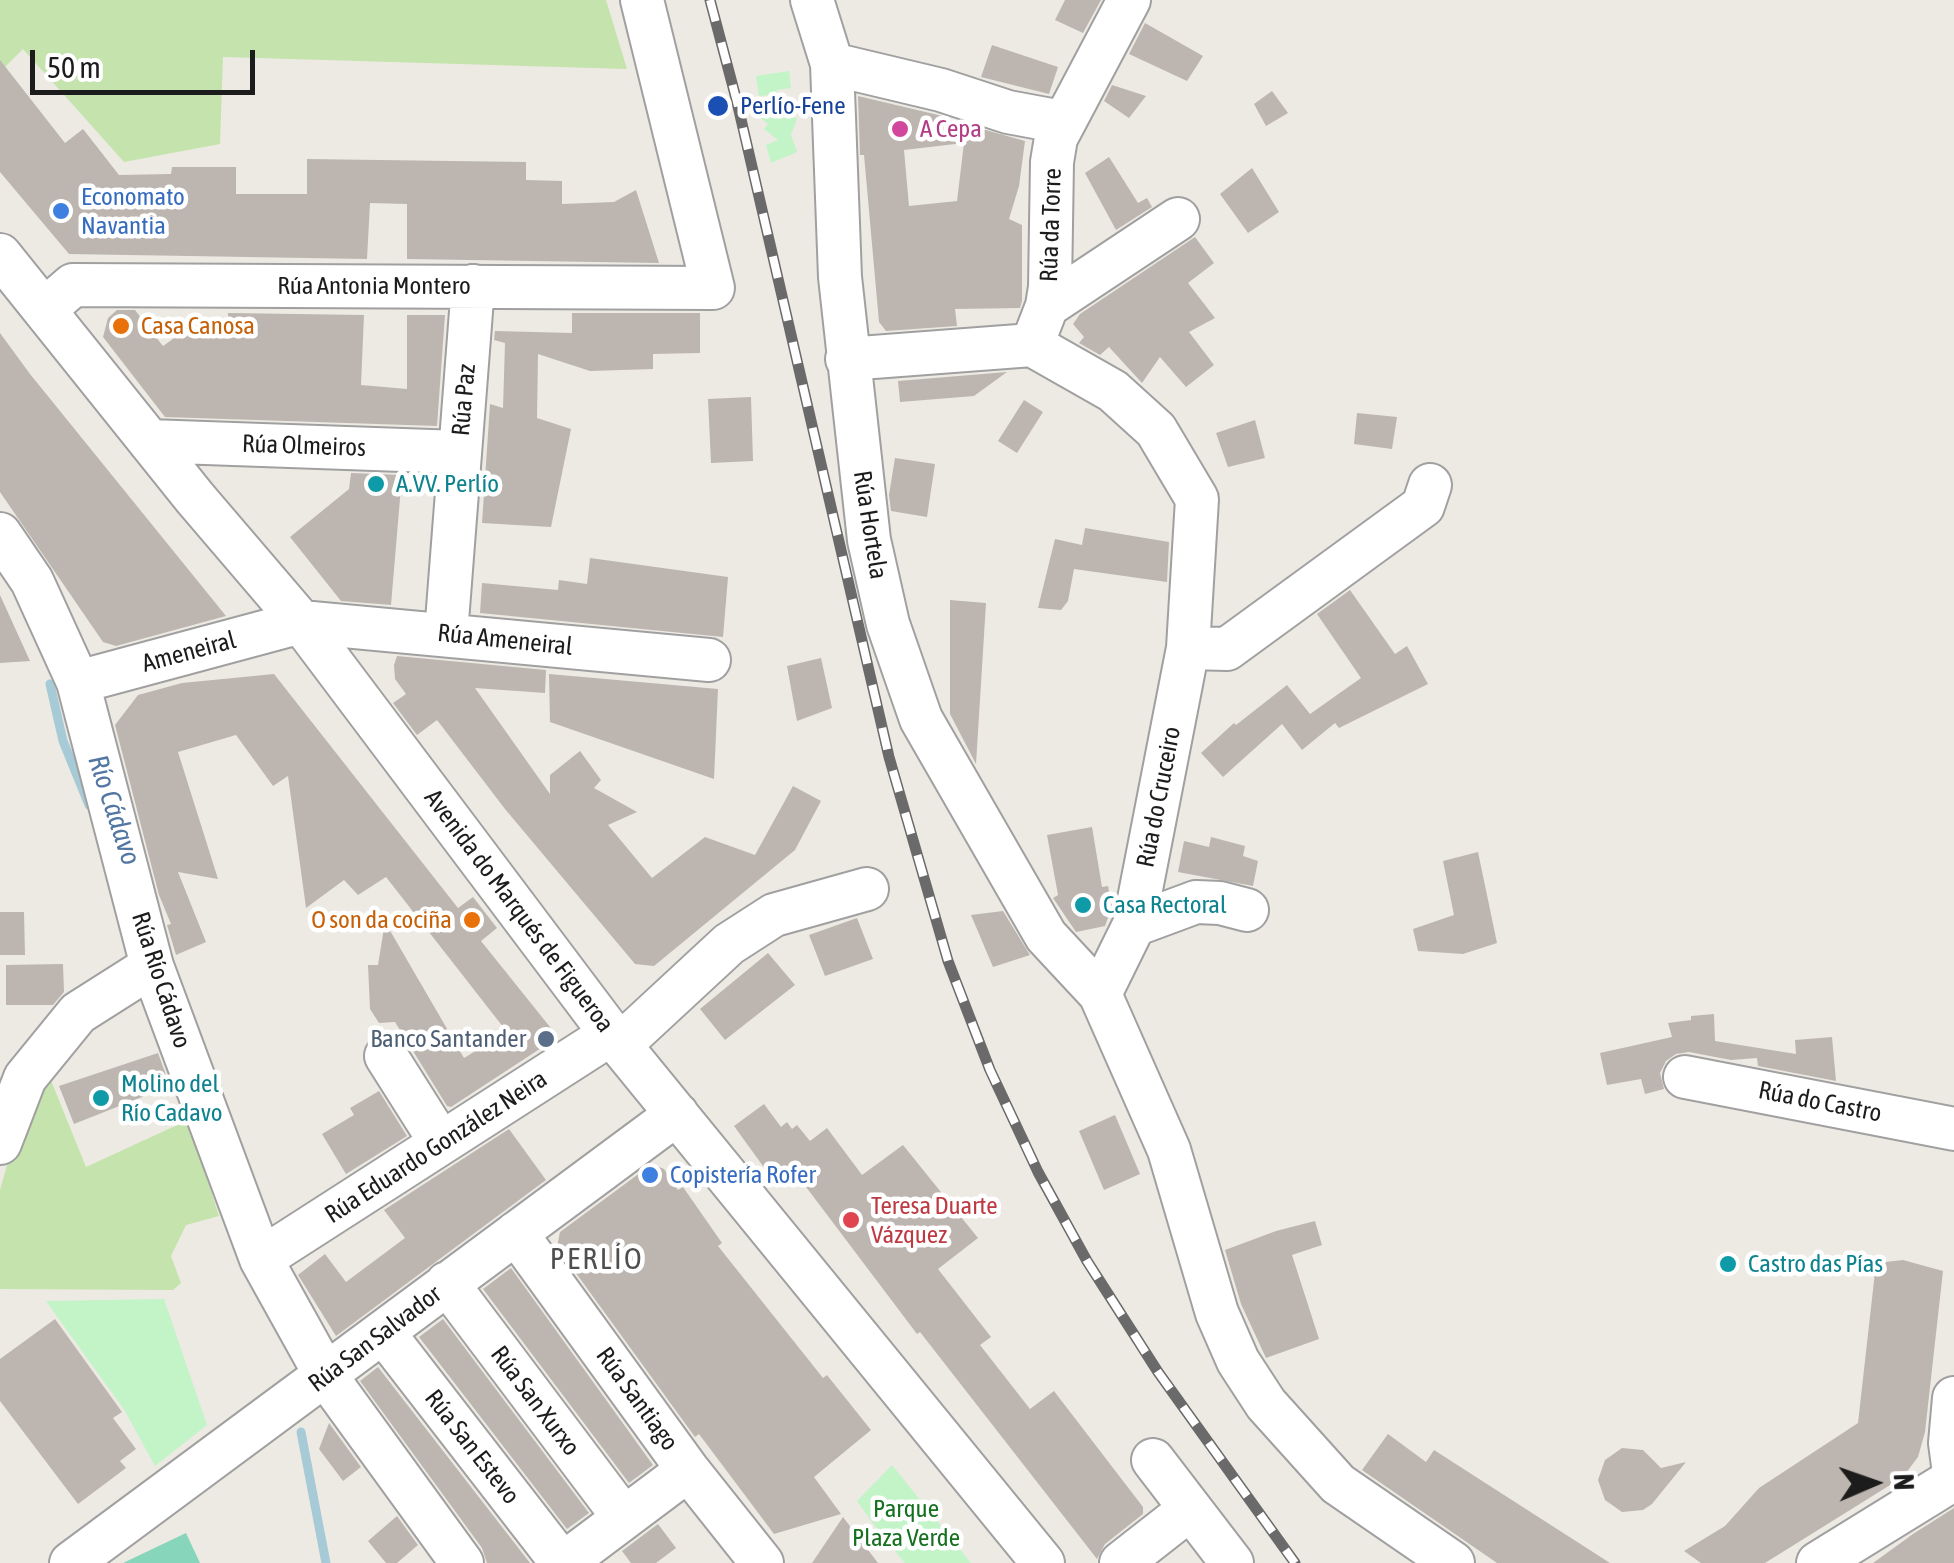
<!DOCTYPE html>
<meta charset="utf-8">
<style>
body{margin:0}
#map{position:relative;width:1954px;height:1563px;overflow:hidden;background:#edeae3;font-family:"Asap Condensed",sans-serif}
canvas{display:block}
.north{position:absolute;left:1824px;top:1433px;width:100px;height:100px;-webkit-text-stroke:8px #fff;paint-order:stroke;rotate:88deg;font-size:28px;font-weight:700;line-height:40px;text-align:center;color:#1c1c1c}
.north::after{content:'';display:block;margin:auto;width:35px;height:45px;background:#1c1c1c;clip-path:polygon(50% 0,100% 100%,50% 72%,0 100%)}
.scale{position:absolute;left:30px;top:50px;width:225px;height:45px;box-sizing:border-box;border:5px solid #1c1c1c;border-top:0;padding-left:12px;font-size:30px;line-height:35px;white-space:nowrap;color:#1c1c1c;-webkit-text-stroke:8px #fff;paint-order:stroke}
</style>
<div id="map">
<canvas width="1954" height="1563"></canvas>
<div class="north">N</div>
<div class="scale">50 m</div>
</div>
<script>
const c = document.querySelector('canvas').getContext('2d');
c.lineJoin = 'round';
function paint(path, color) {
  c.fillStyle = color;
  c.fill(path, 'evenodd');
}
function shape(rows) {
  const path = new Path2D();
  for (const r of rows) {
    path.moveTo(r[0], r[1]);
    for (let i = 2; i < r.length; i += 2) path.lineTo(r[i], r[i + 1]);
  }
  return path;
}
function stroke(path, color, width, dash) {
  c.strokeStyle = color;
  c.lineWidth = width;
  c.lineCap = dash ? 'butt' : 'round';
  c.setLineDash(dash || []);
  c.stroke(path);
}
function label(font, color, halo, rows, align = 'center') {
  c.font = font + ' "Asap Condensed",sans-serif';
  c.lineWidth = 9;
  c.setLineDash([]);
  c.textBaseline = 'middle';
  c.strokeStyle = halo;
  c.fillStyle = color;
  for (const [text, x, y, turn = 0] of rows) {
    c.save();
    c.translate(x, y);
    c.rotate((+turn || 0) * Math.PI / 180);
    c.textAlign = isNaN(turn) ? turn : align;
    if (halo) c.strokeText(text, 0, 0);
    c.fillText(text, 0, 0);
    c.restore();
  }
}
const grass = shape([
 [0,0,606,0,627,69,223,57,220,144,124,162,23,49,3,69,0,67],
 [50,1078,86,1167,188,1120,219,1216,186,1225,171,1256,181,1283,173,1290,0,1289,0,1190,19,1123]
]);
const park = shape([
 [789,71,791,88,776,90,783,99,780,107,797,119,791,135,797,152,771,163,766,145,778,140,764,129,768,124,758,116,771,95,759,96,756,76],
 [164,1299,207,1425,155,1466,125,1411,46,1301],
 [892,1465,971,1563,905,1563,880,1533,857,1501]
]);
const pitch = shape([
 [186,1533,200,1563,123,1563]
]);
const stream = shape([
 [50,684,63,741,89,805],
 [301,1432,326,1563]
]);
const building = shape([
 [1065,0,1101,0,1083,33,1055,20],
 [1145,23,1203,56,1187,81,1129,54],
 [992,45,1058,67,1049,94,981,77],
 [0,60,65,143,83,129,119,175,171,174,172,167,236,167,236,194,307,194,307,159,526,162,526,180,562,181,562,204,614,202,636,190,659,263,407,259,407,204,370,203,367,259,69,254,0,172],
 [1112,85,1146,96,1129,118,1104,101],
 [1272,91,1288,113,1266,126,1254,104],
 [858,96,934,114,942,116,942,123,975,127,1025,141,1019,186,1009,219,1022,225,1022,301,1020,308,955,309,957,326,886,331,879,322,864,155,860,155],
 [964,143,957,201,909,206,904,150],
 [1109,157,1138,203,1147,198,1152,207,1116,230,1085,173],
 [1252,168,1279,212,1248,233,1220,194],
 [1195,237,1214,263,1188,283,1215,318,1189,332,1214,365,1186,387,1160,357,1142,383,1109,347,1100,355,1079,343,1084,337,1073,324,1080,314],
 [117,310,135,310,163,346,180,334,228,339,228,313,364,315,361,385,407,389,407,315,445,315,437,426,165,417,103,337,108,318],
 [572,313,700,313,700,353,653,354,653,369,590,371,538,354,537,418,571,429,551,527,482,523,490,404,503,408,505,343,494,340,495,331,572,333],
 [0,333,30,374,226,616,116,646,103,642,0,492],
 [1007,372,974,396,900,402,898,381],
 [751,397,753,461,711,463,708,399],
 [1024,400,1043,412,1017,453,998,441],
 [1357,413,1397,417,1392,449,1354,444],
 [1255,420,1265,458,1228,467,1216,433],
 [895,458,935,464,927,517,891,511,889,495],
 [351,473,402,475,391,605,341,601,290,537,349,489],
 [1085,528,1169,542,1167,582,1074,569,1068,601,1061,610,1038,608,1055,539,1082,545],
 [590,558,728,577,723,637,480,613,482,583,558,590,559,580,587,584],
 [1350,590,1395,654,1407,646,1428,684,1339,728,1335,723,1302,750,1282,724,1223,777,1201,753,1234,723,1236,725,1287,685,1310,714,1361,678,1317,614],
 [0,595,30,661,0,663],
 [950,600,986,603,976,764,950,714],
 [397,656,546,670,545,693,475,688,550,794,550,775,580,751,601,780,594,788,637,812,608,825,652,878,705,837,755,855,793,786,821,801,795,850,654,966,635,964,505,809,437,720,417,735,393,703,406,694,395,679,394,665],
 [821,658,832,708,797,721,787,666],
 [274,674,458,908,473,897,497,928,481,941,558,1037,451,1107,447,1106,395,1022,379,1023,370,1009,368,965,378,965,385,922,464,1058,507,1032,386,877,358,895,344,880,306,908,288,776,273,786,236,735,178,752,218,879,178,872,206,942,176,955,167,925,171,924,159,895,115,725,138,695,182,683],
 [549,674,718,689,714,779,550,722],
 [1092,827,1102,887,1108,886,1112,906,1105,926,1076,932,1053,898,1058,895,1047,835],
 [1211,837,1245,846,1243,856,1258,861,1253,886,1178,872,1184,841,1209,847],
 [1478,852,1497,943,1463,954,1418,951,1413,929,1454,915,1443,861],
 [1003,911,1030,955,993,967,971,915],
 [0,912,24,912,25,955,0,955],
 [857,918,873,959,825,976,809,935],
 [768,953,795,985,725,1040,700,1009],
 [63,964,64,992,53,1005,6,1005,6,965],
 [1714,1014,1715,1041,1796,1054,1795,1040,1832,1037,1836,1081,1758,1066,1757,1058,1731,1060,1689,1052,1676,1054,1666,1061,1660,1073,1664,1089,1645,1094,1641,1079,1607,1085,1600,1053,1672,1037,1668,1023,1691,1020,1691,1016],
 [158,1053,170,1086,74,1124,59,1086],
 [379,1091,407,1136,346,1174,322,1134,354,1115,350,1108],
 [764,1104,781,1127,787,1122,792,1129,797,1125,810,1141,827,1128,862,1175,903,1145,978,1238,938,1269,991,1337,980,1345,1030,1409,1054,1391,1143,1507,1143,1514,1105,1544,1097,1559,920,1332,917,1334,794,1171,776,1184,734,1126],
 [1115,1115,1140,1174,1104,1190,1079,1131],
 [509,1129,546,1180,336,1336,298,1275,325,1254,346,1282,405,1238,384,1210],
 [652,1164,664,1169,678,1190,683,1187,722,1243,718,1246,823,1378,827,1375,871,1430,814,1477,841,1514,774,1534,699,1434,695,1437,557,1247,560,1232],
 [1315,1221,1322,1245,1292,1255,1319,1339,1266,1358,1241,1304,1225,1250,1276,1231],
 [1903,1260,1943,1271,1925,1432,1918,1457,1903,1477,1765,1563,1701,1563,1684,1551,1725,1526,1759,1488,1858,1423,1876,1263],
 [511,1268,653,1465,629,1483,483,1289],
 [55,1319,122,1412,113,1418,136,1449,120,1461,126,1468,78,1504,0,1401,0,1359],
 [443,1319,589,1513,567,1529,419,1337],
 [378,1367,530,1563,487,1563,482,1548,360,1381],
 [329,1423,361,1467,343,1481,319,1449],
 [1388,1434,1426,1462,1434,1450,1610,1563,1497,1563,1362,1470],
 [1622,1448,1643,1450,1661,1468,1686,1462,1652,1504,1643,1510,1622,1512,1605,1500,1598,1480,1605,1460],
 [1954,1508,1954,1563,1873,1563,1913,1534],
 [397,1516,418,1545,397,1563,386,1563,368,1541],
 [843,1517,878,1563,812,1563],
 [658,1524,676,1548,656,1563,631,1563,622,1551]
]);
const minor = shape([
 [812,0,832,64,840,277,869,540,888,624,921,719,1046,936,1100,994,1169,1150,1217,1313,1238,1361,1266,1404,1338,1484,1453,1563],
 [832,64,941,90,1008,112,1062,122],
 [0,255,195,498,301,622,611,1034,1043,1563],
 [1047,306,1178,219],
 [44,310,73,285,713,288,642,0],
 [1032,345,1047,306,1050,287,1052,162,1056,138,1129,0],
 [847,359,1032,345,1113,391,1156,430,1197,499,1188,648,1134,925,1100,994],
 [149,441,459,452],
 [0,534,32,581,78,682,152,966,261,1259,326,1376,462,1563],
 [446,634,473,286],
 [1188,648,1227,649,1423,506,1430,485],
 [78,682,301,622,709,660],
 [1134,925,1196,902,1220,903,1247,910],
 [620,1045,729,944,774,915,867,889],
 [386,1056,441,1143],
 [1685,1077,1954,1129],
 [0,1143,25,1078,78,1013,152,966],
 [516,1233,688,1470,762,1563],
 [261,1259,611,1034],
 [447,1283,624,1518],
 [383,1332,562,1563],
 [1954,1398,1950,1443,1954,1473],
 [1153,1460,1232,1563],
 [71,1563,677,1114],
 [564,1563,688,1470],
 [1121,1563,1190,1509],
 [1818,1563,1954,1479]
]);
const rail = shape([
 [710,0,737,102,889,757,948,961,990,1070,1038,1172,1087,1261,1158,1372,1295,1563]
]);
const markers = [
 [718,106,12,"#1a4fb4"],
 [900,129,10,"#d1479c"],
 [61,211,10,"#3f7fe0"],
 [121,326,10,"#e8710a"],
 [376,484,10,"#0f9aa8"],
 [1083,905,10,"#0f9aa8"],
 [472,920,10,"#e8710a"],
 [546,1039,10,"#5c6f8a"],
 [101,1098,10,"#0f9aa8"],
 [650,1175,10,"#3f7fe0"],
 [851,1220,10,"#e0444e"],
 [1728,1264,10,"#0f9aa8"]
];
const transitNames = [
 ["Perlío-Fene",740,106]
];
const hotelNames = [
 ["A Cepa",920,129]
];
const shopNames = [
 ["Economato",81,197],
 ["Navantia",81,226],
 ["Copistería Rofer",670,1175]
];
const streetNames = [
 ["Rúa da Torre",1051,225,-88],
 ["Rúa Antonia Montero",374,286],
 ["Rúa Paz",464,400,-85],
 ["Rúa Olmeiros",304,446,2],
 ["Rúa Hortela",870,525,81],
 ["Rúa Ameneiral",505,640,6],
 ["Ameneiral",189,652,-15],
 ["Rúa do Cruceiro",1159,797,-79],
 ["Avenida do Marqués de Figueroa",519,911,53],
 ["Rúa Río Cádavo",161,980,72],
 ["Rúa do Castro",1820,1102,11],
 ["Rúa Eduardo González Neira",436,1147,-33],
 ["Rúa San Salvador",375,1339,-37],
 ["Rúa Santiago",637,1399,54],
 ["Rúa San Xurxo",535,1401,53],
 ["Rúa San Estevo",472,1447,52]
];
const foodNames = [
 ["Casa Canosa",141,326],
 ["O son da cociña",452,920,"right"]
];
const cultureNames = [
 ["A.VV. Perlío",396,484],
 ["Casa Rectoral",1103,905],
 ["Molino del",121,1084],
 ["Río Cadavo",121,1113],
 ["Castro das Pías",1748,1264]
];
const serviceNames = [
 ["Banco Santander",526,1039]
];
const healthNames = [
 ["Teresa Duarte",871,1206],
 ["Vázquez",871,1235]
];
const parkNames = [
 ["Parque",906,1509],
 ["Plaza Verde",906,1538]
];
const waterNames = [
 ["Río Cádavo",114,810,72]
];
const quarterNames = [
 ["PERLÍO",597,1260]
];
paint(grass, '#c5e3ac');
paint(park, '#c2f4c8');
paint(pitch, '#87d5ba');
stroke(stream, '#a7cad7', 9);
paint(building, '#bdb6b0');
stroke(minor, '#a0a0a0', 46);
stroke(minor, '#fff', 42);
stroke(rail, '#6a6a6a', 11);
stroke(rail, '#fff', 8, [22]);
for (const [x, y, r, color] of markers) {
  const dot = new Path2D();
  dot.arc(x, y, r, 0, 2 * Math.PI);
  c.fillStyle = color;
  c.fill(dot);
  stroke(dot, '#fff', 4);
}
label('25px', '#164399', '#fff', transitNames, 'left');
label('25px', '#b23c85', '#fff', hotelNames, 'left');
label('25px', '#366cbe', '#fff', shopNames, 'left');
label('25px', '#1c1c1c', '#fff', streetNames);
label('25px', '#c56008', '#fff', foodNames, 'left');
label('25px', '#0d838f', '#fff', cultureNames, 'left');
label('25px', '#4e5e75', '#fff', serviceNames, 'right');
label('25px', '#be3a42', '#fff', healthNames, 'left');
label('25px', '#157020', '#fff', parkNames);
label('italic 28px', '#5277a3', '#fff', waterNames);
c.letterSpacing = '2.5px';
label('30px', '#4f4f4f', '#fff', quarterNames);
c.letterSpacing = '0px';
</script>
